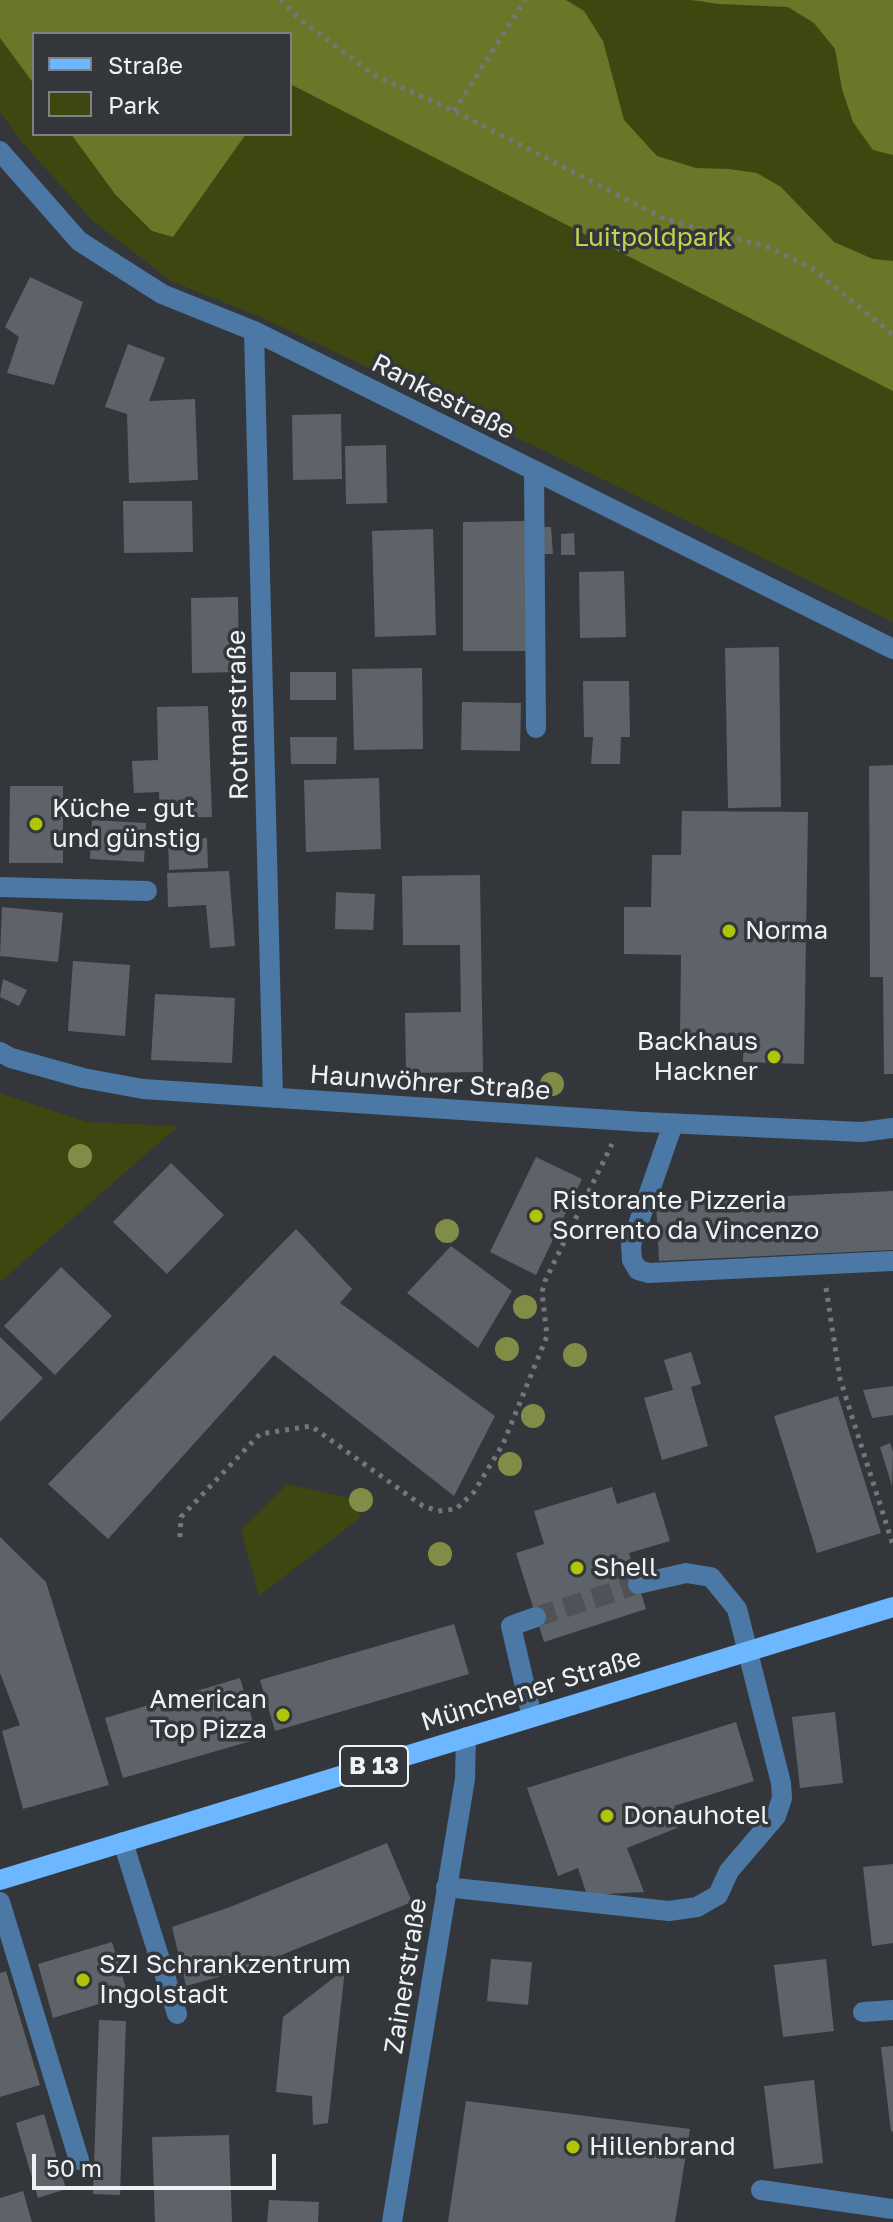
<!DOCTYPE html>
<meta charset="utf-8">
<style>
body{margin:0}
#map{position:relative;width:893px;height:2222px;overflow:hidden;background:#33373c;font-family:"Golos Text",sans-serif}
canvas{display:block}
.legend{position:absolute;left:32px;top:32px;width:260px;height:104px;box-sizing:border-box;background:#33373c;border:2px solid #7e8286;margin:0;padding:10px 14px;list-style:none;font-size:24px;color:#eff2f5}
.legend li{display:flex;align-items:center;gap:16px;height:40px}
.legend b{width:40px;border:2px solid #7e8286}
.scale{position:absolute;left:32px;top:2154px;width:244px;height:36px;box-sizing:border-box;border:4px solid #eff2f5;border-top:0;padding-left:10px;font-size:24px;line-height:28px;white-space:nowrap;color:#eff2f5;-webkit-text-stroke:6px #33373c;paint-order:stroke}
</style>
<div id="map">
<canvas width="893" height="2222"></canvas>
<ul class="legend">
<li><b style="height:10px;background:#6cb7ff"></b>Straße</li>
<li><b style="height:22px;background:#3f4710"></b>Park</li>
</ul>
<div class="scale">50 m</div>
</div>
<script>
const c = document.querySelector('canvas').getContext('2d');
c.lineJoin = 'round';
function paint(path, color) {
  c.fillStyle = color;
  c.fill(path, 'evenodd');
}
function shape(rows) {
  const path = new Path2D();
  for (const r of rows) {
    path.moveTo(r[0], r[1]);
    for (let i = 2; i < r.length; i += 2) path.lineTo(r[i], r[i + 1]);
  }
  return path;
}
function stroke(path, color, width, dash) {
  c.strokeStyle = color;
  c.lineWidth = width;
  c.lineCap = dash ? 'butt' : 'round';
  c.setLineDash(dash || []);
  c.stroke(path);
}
function label(font, color, halo, rows, align = 'center') {
  c.font = font + ' "Golos Text",sans-serif';
  c.lineWidth = 7;
  c.setLineDash([]);
  c.textBaseline = 'middle';
  c.strokeStyle = halo;
  c.fillStyle = color;
  for (const [text, x, y, turn = 0] of rows) {
    c.save();
    c.translate(x, y);
    c.rotate((+turn || 0) * Math.PI / 180);
    c.textAlign = isNaN(turn) ? turn : align;
    if (halo) c.strokeText(text, 0, 0);
    c.fillText(text, 0, 0);
    c.restore();
  }
}
const green = shape([
 [0,0,893,0,893,622,551,454,263,318,171,281,93,221,20,140,0,112],
 [34,34,290,34,290,134,34,134],
 [0,1093,87,1122,178,1126,0,1282],
 [287,1484,353,1499,361,1517,259,1596,241,1530]
]);
const forest = shape([
 [0,0,566,0,584,11,603,41,624,120,657,156,696,168,729,169,757,173,781,187,834,242,873,259,893,261,893,391,290,84,290,34,34,34,34,84,0,38],
 [691,0,893,0,893,155,873,150,853,122,842,89,835,49,814,23,788,7,719,4],
 [71,134,246,134,173,237,152,231,115,194]
]);
const building = shape([
 [30,277,83,302,54,385,7,373,19,337,5,327],
 [128,344,165,358,149,401,195,399,198,480,129,483,127,414,105,407],
 [341,414,342,479,293,480,292,415],
 [386,445,387,503,346,504,345,446],
 [123,501,192,501,193,552,124,553],
 [526,521,526,651,463,651,463,522],
 [542,527,551,527,553,554,543,554],
 [433,529,436,635,375,637,372,531],
 [574,533,575,555,561,555,561,534],
 [624,571,626,637,580,638,579,572],
 [238,597,239,672,192,673,191,598],
 [779,647,781,807,728,808,725,648],
 [422,668,423,749,354,750,352,669],
 [290,672,336,672,336,700,290,700],
 [583,681,629,681,630,737,621,737,620,764,591,764,593,737,584,737],
 [462,702,521,703,520,751,461,750],
 [208,706,212,817,160,818,159,792,134,793,132,761,158,760,157,707],
 [290,737,337,737,336,764,291,764],
 [893,765,893,1074,884,1074,883,977,870,977,869,766],
 [379,778,381,849,306,852,304,780],
 [10,786,63,786,63,863,9,863],
 [682,811,808,812,804,1064,743,1062,744,1038,680,1038,681,955,624,954,624,907,651,907,652,855,681,855],
 [92,820,146,823,144,862,90,859],
 [207,838,208,868,169,870,168,840],
 [229,871,235,946,210,948,206,905,168,907,167,873],
 [480,875,483,1072,406,1073,405,1013,461,1012,460,945,403,945,402,876],
 [336,892,375,894,373,930,335,929],
 [2,907,63,913,58,962,0,956],
 [73,961,130,965,125,1036,68,1031],
 [3,979,27,990,19,1006,0,997],
 [155,994,235,998,232,1063,151,1060],
 [536,1157,582,1179,536,1275,490,1252],
 [171,1163,224,1215,167,1274,113,1222],
 [893,1191,893,1250,659,1261,656,1202],
 [296,1229,352,1289,340,1303,495,1416,454,1496,274,1355,108,1539,48,1484],
 [451,1246,512,1291,478,1348,407,1293],
 [61,1267,112,1316,55,1375,4,1326],
 [0,1337,43,1378,0,1422],
 [691,1352,701,1384,691,1387,708,1446,662,1460,644,1398,673,1390,664,1360],
 [893,1386,893,1415,872,1418,863,1390],
 [838,1396,881,1533,817,1553,774,1416],
 [890,1443,893,1452,892,1486,880,1447],
 [612,1487,617,1504,655,1492,670,1541,629,1553,646,1609,544,1642,516,1553,544,1544,534,1511],
 [0,1537,46,1582,109,1785,23,1809,2,1731,20,1725,0,1673],
 [454,1624,469,1674,275,1731,260,1680],
 [240,1678,258,1739,123,1778,105,1718],
 [835,1712,843,1783,800,1788,792,1717],
 [736,1722,754,1781,674,1806,682,1826,627,1848,644,1892,587,1895,578,1868,558,1876,527,1788],
 [387,1843,412,1902,247,1969,186,1986,172,1927,230,1907],
 [893,1864,893,1943,872,1946,863,1867],
 [112,1942,128,1995,53,2018,38,1964],
 [491,1959,532,1962,528,2005,487,2001],
 [826,1959,834,2031,783,2037,774,1965],
 [345,1969,328,2123,313,2125,312,2096,276,2092,283,2017],
 [6,1971,40,2085,0,2097,0,1973],
 [99,2020,126,2021,120,2195,93,2194],
 [893,2046,893,2131,891,2132,881,2047],
 [814,2080,823,2163,774,2169,764,2086],
 [466,2101,690,2129,675,2222,448,2222],
 [44,2114,66,2189,38,2198,16,2123],
 [229,2135,232,2222,155,2222,152,2137],
 [23,2191,32,2222,0,2222,0,2198],
 [269,2200,319,2202,318,2222,267,2222]
]);
const minorTunnel = shape([
 [536,1617,638,1584]
]);
const path = shape([
 [280,0,302,21,374,75,454,111,665,219,768,247,812,268,893,335],
 [454,111,525,0],
 [826,1288,840,1379,893,1545],
 [180,1537,181,1517,260,1434,311,1426,423,1506,438,1511,456,1509,474,1492,503,1444,547,1336,542,1292,545,1281,612,1144]
]);
const minor = shape([
 [0,151,79,241,162,294,254,331,893,649],
 [254,331,273,1098],
 [534,471,536,728],
 [0,887,147,891],
 [0,1052,11,1058,83,1078,143,1089,643,1122,862,1132,893,1128],
 [673,1124,631,1245,632,1260,638,1270,649,1273,893,1261],
 [532,1717,511,1626,536,1617],
 [123,1842,177,2014],
 [446,1887,669,1911,697,1907,718,1895,729,1871,776,1816,782,1798,781,1783,737,1609,711,1577,686,1573,638,1584],
 [0,1902,79,2160],
 [863,2012,893,2010],
 [761,2190,893,2209],
 [392,2222,465,1779,466,1737]
]);
const major = shape([
 [0,1880,893,1607]
]);
const trees = [
 [552,1084],
 [80,1156],
 [447,1231],
 [525,1307],
 [507,1349],
 [575,1355],
 [533,1416],
 [510,1464],
 [361,1500],
 [440,1554]
];
const markers = [
 [36,824,8,"#afc505"],
 [729,931,8,"#afc505"],
 [774,1057,8,"#afc505"],
 [536,1216,8,"#afc505"],
 [577,1568,8,"#afc505"],
 [283,1715,8,"#afc505"],
 [607,1816,8,"#afc505"],
 [83,1980,8,"#afc505"],
 [573,2147,8,"#afc505"]
];
const shields = [
 [374,1766,68]
];
const shieldNames = [
 ["B 13",374,1766]
];
const parkNames = [
 ["Luitpoldpark",653,238]
];
const streetNames = [
 ["Rankestraße",443,397,27],
 ["Rotmarstraße",238,715,-91],
 ["Haunwöhrer Straße",430,1083,4],
 ["Münchener Straße",531,1690,-17],
 ["Zainerstraße",406,1976,-81]
];
const poiNames = [
 ["Küche - gut",52,809],
 ["und günstig",52,839],
 ["Norma",745,931],
 ["Backhaus",758,1042,"right"],
 ["Hackner",758,1072,"right"],
 ["Ristorante Pizzeria",552,1201],
 ["Sorrento da Vincenzo",552,1231],
 ["Shell",593,1568],
 ["American",267,1700,"right"],
 ["Top Pizza",267,1730,"right"],
 ["Donauhotel",623,1816],
 ["SZI Schrankzentrum",99,1965],
 ["Ingolstadt",99,1995],
 ["Hillenbrand",589,2147]
];
paint(green, '#3f4710');
paint(forest, '#6a7628');
paint(building, '#5e6369');
stroke(minorTunnel, '#4f5358', 20, [20, 10]);
stroke(path, '#73777b', 5, [4, 6]);
stroke(minor, '#4b78a4', 20);
stroke(major, '#6cb7ff', 20);
c.fillStyle = '#818d46';
for (const [x, y] of trees) {
  c.beginPath();
  c.arc(x, y, 12, 0, 2 * Math.PI);
  c.fill();
}
for (const [x, y, r, color] of markers) {
  const dot = new Path2D();
  dot.arc(x, y, r, 0, 2 * Math.PI);
  c.fillStyle = color;
  c.fill(dot);
  stroke(dot, '#33373c', 3);
}
for (const [x, y, w] of shields) {
  const box = new Path2D();
  box.roundRect(x - w / 2, y - 20, w, 40, 6);
  c.fillStyle = '#33373c';
  c.fill(box);
  stroke(box, '#eff2f5', 2);
}
label('bold 24px', '#eff2f5', null, shieldNames);
label('26px', '#c0d44e', '#33373c', parkNames);
label('26px', '#eff2f5', '#33373c', streetNames);
label('26px', '#eff2f5', '#33373c', poiNames, 'left');
</script>
